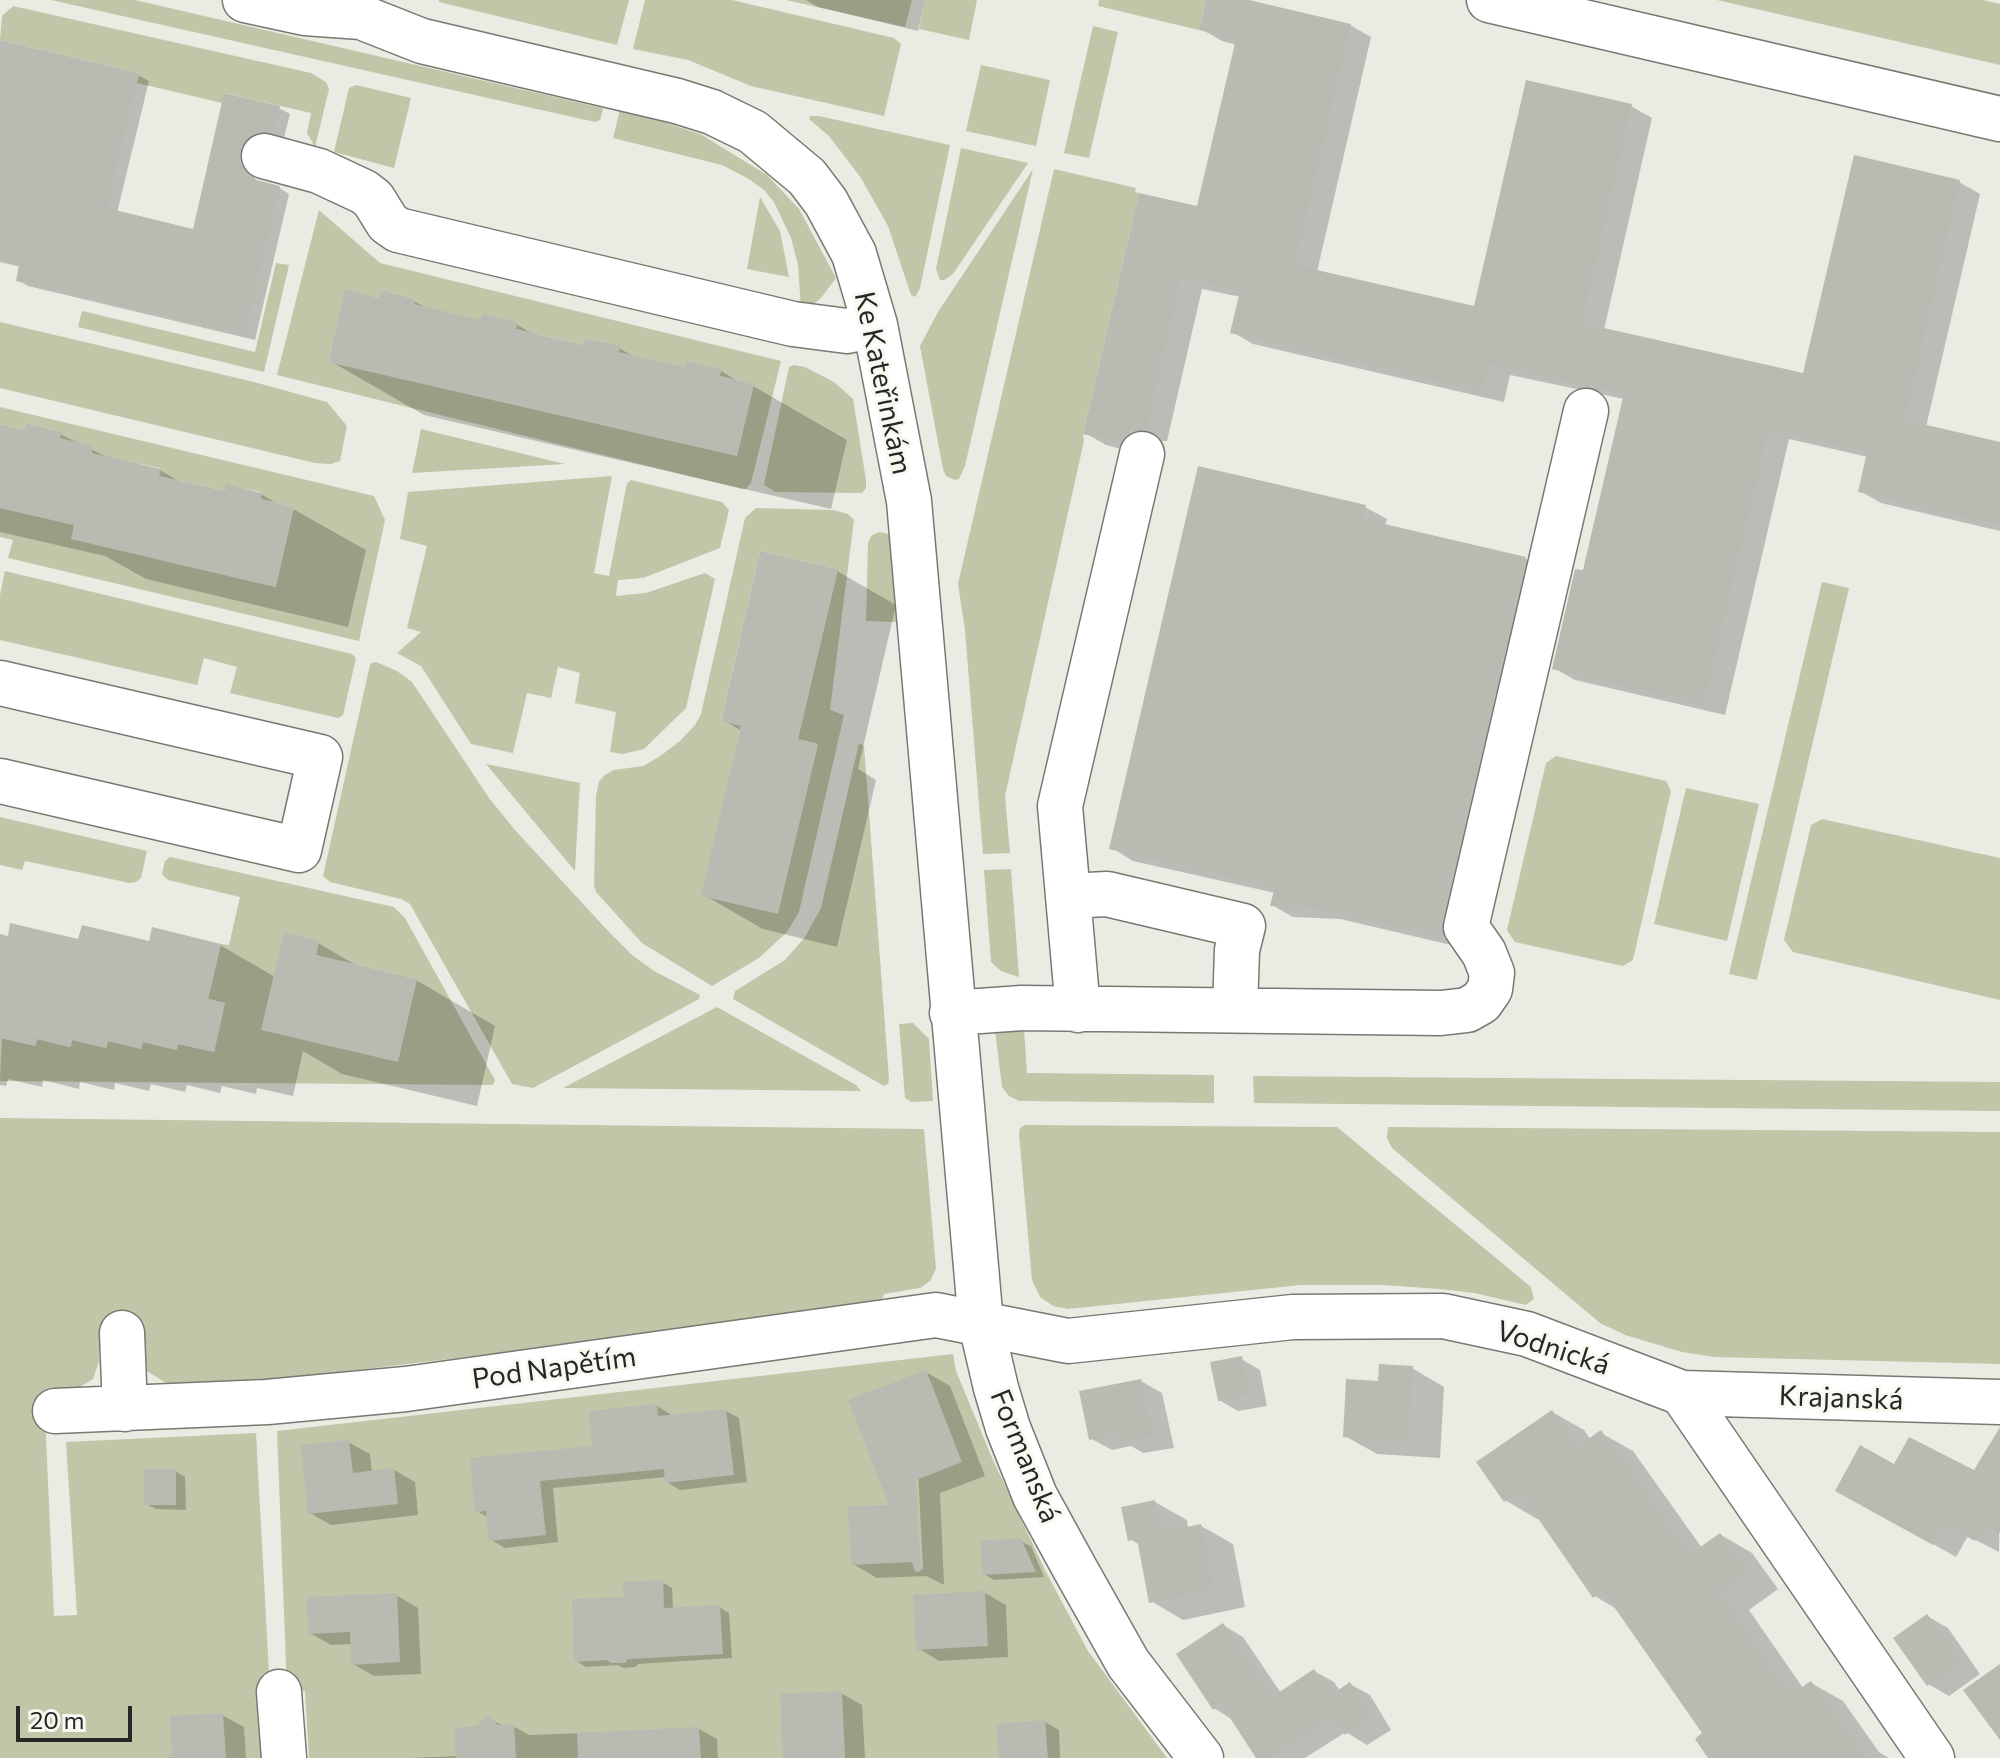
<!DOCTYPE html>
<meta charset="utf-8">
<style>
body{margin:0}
#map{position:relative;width:2000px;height:1758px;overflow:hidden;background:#eaece4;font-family:Commissioner,sans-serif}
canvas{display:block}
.scale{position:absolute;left:16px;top:1706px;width:116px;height:36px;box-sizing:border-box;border:4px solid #262724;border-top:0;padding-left:10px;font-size:24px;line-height:28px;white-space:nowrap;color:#262724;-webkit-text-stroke:6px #f7f9f1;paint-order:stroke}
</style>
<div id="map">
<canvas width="2000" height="1758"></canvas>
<div class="scale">20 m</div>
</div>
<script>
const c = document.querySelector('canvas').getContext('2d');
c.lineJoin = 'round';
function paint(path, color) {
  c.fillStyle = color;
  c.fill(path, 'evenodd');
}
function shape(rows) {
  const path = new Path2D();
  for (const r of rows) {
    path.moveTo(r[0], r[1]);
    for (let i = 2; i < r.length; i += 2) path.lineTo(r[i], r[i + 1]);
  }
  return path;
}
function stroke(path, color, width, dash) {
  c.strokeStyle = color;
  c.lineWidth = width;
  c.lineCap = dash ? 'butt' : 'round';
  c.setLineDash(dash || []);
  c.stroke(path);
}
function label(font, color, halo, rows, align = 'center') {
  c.font = font + ' Commissioner,sans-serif';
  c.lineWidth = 6;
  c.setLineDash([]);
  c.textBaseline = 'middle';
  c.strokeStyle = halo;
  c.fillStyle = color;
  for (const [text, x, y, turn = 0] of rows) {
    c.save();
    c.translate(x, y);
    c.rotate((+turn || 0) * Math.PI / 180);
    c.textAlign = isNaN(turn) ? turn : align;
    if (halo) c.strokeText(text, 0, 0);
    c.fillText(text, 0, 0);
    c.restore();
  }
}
const green = shape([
 [51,0,135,0,602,108,603,110,600,120,595,122],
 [439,0,629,0,617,45,439,2],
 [645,0,732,0,894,38,901,44,884,116,751,86,688,60,633,49],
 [786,0,912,0,905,27],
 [925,0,977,0,969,40,919,29],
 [1099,0,1206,0,1199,30,1098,6],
 [1717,0,1983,0,2000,4,2000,65],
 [13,6,311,73,326,82,329,89,315,147,307,133,311,113,225,93,222,103,137,83,139,73,0,40,2,16],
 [1093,26,1118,32,1089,158,1064,153],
 [981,65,1050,80,1036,146,966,131],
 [356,85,411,98,394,168,334,152,349,88],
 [620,110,662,121,702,135,767,175,799,209,836,278,821,298,815,303,801,308,798,265,791,238,774,202,764,190,749,179,722,165,613,138],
 [810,116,819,116,950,145,920,288,915,297,911,295,888,226,861,178,829,136,809,119],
 [961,148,1028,163,953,274,944,280,940,280,936,269],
 [1033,169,965,466,959,479,955,480,946,476,943,469,920,346,938,312],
 [1054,169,1136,188,1135,192,1139,193,1083,434,1084,441,1005,796,1010,853,983,854,965,630,958,584],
 [760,197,780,231,789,277,747,269],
 [319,210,380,263,781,361,751,483,746,489,742,489,277,375],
 [345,290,378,298,381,290,415,299,414,306,480,321,482,315,517,322,516,329,583,345,585,338,619,346,619,353,685,368,687,361,721,369,720,376,754,384,737,456,328,362],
 [276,263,289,265,264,372,78,327,82,311,255,352],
 [0,322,254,382,327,402,347,426,340,461,331,464,315,463,0,388],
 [794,365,805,367,834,382,853,399,866,480,866,488,862,493,775,492,764,485,789,367],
 [0,407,374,496,385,520,359,641,8,558,13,540,0,537,0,508,74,525,72,539,275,587,294,507,261,499,261,492,227,485,225,491,159,476,160,468,126,461,90,459,60,438,61,432,26,423,24,430,0,424],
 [421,429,565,464,412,473],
 [612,476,594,573,609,576,627,483,631,480,722,502,729,510,720,548,643,578,618,580,616,596,646,593,705,573,715,579,686,708,644,749,623,754,610,752,616,712,575,703,580,673,558,667,551,698,527,693,513,753,471,744,421,666,397,653,421,632,407,628,427,546,400,539,408,492],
 [756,508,833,510,848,514,854,520,830,710,844,715,799,912,787,932,759,958,712,986,642,943,596,892,594,885,596,796,599,781,605,775,614,770,643,766,659,757,680,741,695,725,701,714,745,518],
 [760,551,838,569,798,739,818,744,789,863,733,761,741,726,721,720],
 [879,532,888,534,891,541,896,622,866,621,868,543,871,536],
 [5,571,352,654,356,658,343,715,338,718,230,693,237,667,204,658,197,685,0,640,0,595],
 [1822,582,1849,588,1757,980,1729,974],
 [376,662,397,671,412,682,489,798,515,830,609,932,632,955,654,971,700,995,699,999,533,1088,512,1084,410,904,401,899,330,882,323,876,369,669,371,663],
 [859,743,864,746,889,1079,888,1084,884,1086,733,999,735,991,785,960,805,937,821,908],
 [1556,756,1666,781,1671,791,1633,960,1623,966,1515,942,1507,930,1546,763],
 [486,764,580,783,575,871],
 [1686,788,1759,804,1727,941,1654,924],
 [0,817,147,851,141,878,136,882,130,883,25,861,22,870,0,865],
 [1822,819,2000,858,2000,1000,1793,952,1784,940,1811,825],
 [170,857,394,907,405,918,495,1080,493,1085,0,1081,2,1038,35,1046,37,1039,70,1047,72,1040,106,1048,108,1041,141,1049,143,1042,176,1050,178,1044,214,1052,225,1003,208,999,221,944,229,945,240,897,168,880,162,874,165,861],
 [284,933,319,941,316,955,417,979,397,1062],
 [1011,869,1019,977,1001,971,991,962,984,870],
 [717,1007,856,1085,861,1091,563,1088],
 [913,1023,929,1039,933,1101,911,1102,905,1098,899,1024],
 [1024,1028,1027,1073,1214,1075,1214,1103,1019,1101,1009,1096,1002,1087,995,1030],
 [1253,1076,2000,1082,2000,1111,1254,1103],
 [0,1118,924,1129,936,1269,930,1281,920,1288,884,1294,879,1307,308,1376,194,1387,166,1383,147,1371,141,1324,99,1326,99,1362,93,1379,75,1390,44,1392,54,1616,77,1615,66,1442,256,1433,270,1692,263,1758,0,1758],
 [1025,1125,1337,1127,1531,1287,1534,1299,1526,1305,1474,1293,1440,1289,1382,1285,1301,1285,1068,1309,1053,1306,1040,1297,1032,1280,1019,1134,1020,1128],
 [1388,1127,2000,1132,2000,1364,1714,1357,1682,1352,1625,1335,1600,1323,1392,1148,1387,1138],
 [953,1354,956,1371,992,1458,1046,1572,1088,1651,1167,1758,309,1758,305,1691,287,1691,277,1431]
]);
const shadow = shape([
 [806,0,925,0,918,31,818,7],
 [1208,0,1240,0,1350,25,1371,37,1317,272,1475,308,1631,106,1652,118,1604,330,1805,376,1959,182,1980,194,1926,427,2000,444,2000,531,1881,503,1860,491,1868,457,1789,439,1725,715,1575,680,1554,668,1584,573,1624,399,1510,375,1504,402,1253,344,1232,332,1241,297,1202,289,1167,441,1156,441,1142,454,1106,445,1085,433,1199,209,1237,45,1222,41,1201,29],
 [0,42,138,75,149,81,117,213,194,232,226,95,279,108,290,114,284,138,268,137,250,170,257,182,279,188,289,194,255,340,28,286,18,280,21,267,0,262],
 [380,300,414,301,431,311,481,322,516,324,536,336,585,347,619,348,636,358,687,370,721,371,741,383,753,386,847,440,831,509,424,415,330,361],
 [0,426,26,432,60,434,113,460,160,470,182,483,226,493,261,494,281,506,293,509,366,550,348,627,146,579,105,556,0,532],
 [1365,507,1387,519,1385,526,1526,559,1547,571,1464,948,1340,919,1293,917,1272,905,1275,893,1133,861,1112,848],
 [837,571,896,605,858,769,876,780,837,947,763,929,704,895,742,731,723,720],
 [0,936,220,945,275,977,318,943,361,968,416,980,495,1026,477,1106,342,1074,303,1051,293,1096,257,1088,256,1094,222,1086,220,1093,187,1085,185,1092,151,1084,149,1091,115,1083,114,1090,80,1082,79,1089,43,1080,42,1087,8,1079,6,1086,0,1085],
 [1241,1359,1260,1370,1267,1406,1238,1411,1219,1400],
 [1412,1368,1444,1387,1440,1458,1377,1454,1345,1436,1380,1383],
 [926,1372,950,1386,985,1476,940,1493,944,1584,942,1584,926,1576,877,1578,853,1564,892,1507],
 [914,1470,918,1470,923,1569,919,1569],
 [1141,1381,1162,1393,1174,1448,1143,1453,1131,1446,1112,1450,1090,1438],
 [657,1406,670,1414,670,1417,726,1411,739,1418,747,1482,680,1490,667,1482,666,1477,553,1488,558,1542,505,1548,491,1540,489,1518,477,1511,594,1448],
 [1552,1412,1584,1430,1591,1440,1601,1433,1633,1451,1702,1548,1721,1535,1752,1553,1778,1589,1749,1610,1803,1688,1811,1683,1843,1701,1879,1752,1889,1758,1710,1758,1705,1733,1618,1610,1595,1596,1540,1517,1537,1519,1505,1500],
 [348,1442,370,1454,372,1472,394,1470,415,1482,418,1515,331,1525,310,1513],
 [1895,1467,1975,1473,2000,1468,1999,1552,1968,1536,1956,1557,1838,1490],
 [175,1471,185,1477,186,1510,156,1509,146,1504],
 [1155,1502,1187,1520,1188,1528,1201,1526,1233,1544,1245,1607,1183,1620,1151,1601,1140,1545,1130,1539],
 [1020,1541,1031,1546,1044,1577,994,1580,984,1574],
 [662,1582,672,1588,673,1610,719,1607,729,1613,732,1658,638,1664,635,1667,623,1668,618,1665,586,1667,576,1661,626,1599],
 [985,1593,1006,1605,1008,1657,939,1661,918,1648],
 [396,1595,418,1608,421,1674,374,1676,353,1664,352,1644,331,1645,310,1633],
 [1927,1616,1948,1628,1980,1674,1949,1696,1928,1684],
 [1223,1625,1243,1637,1281,1693,1314,1671,1334,1682,1340,1691,1350,1684,1370,1695,1391,1730,1367,1745,1346,1732,1305,1758,1259,1758,1233,1720,1214,1708],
 [841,1693,862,1705,865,1758,785,1758],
 [222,1715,244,1727,246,1758,165,1758,174,1757],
 [487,1717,503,1726,513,1726,529,1735,699,1729,717,1739,718,1758,407,1758,458,1756],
 [1045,1722,1059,1730,1060,1758,1001,1758]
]);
const building = shape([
 [1206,0,1249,0,1351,24,1295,265,1474,306,1526,80,1632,104,1582,323,1803,373,1854,155,1960,180,1905,420,2000,442,2000,525,1858,492,1867,452,1769,429,1704,704,1552,669,1575,569,1583,570,1624,393,1489,364,1483,391,1230,333,1240,291,1181,278,1146,430,1134,430,1124,436,1120,443,1083,434,1139,193,1197,206,1236,39,1199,30],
 [0,40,139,73,107,208,193,229,224,93,280,106,274,133,257,132,246,139,240,150,240,163,247,174,257,180,280,186,245,336,16,281,19,265,0,261],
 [345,289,378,298,381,290,415,299,414,304,480,320,482,314,517,322,516,329,583,345,585,338,620,346,619,352,652,360,685,367,687,361,722,369,720,376,754,384,737,456,328,362],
 [26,423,61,432,60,438,93,446,92,453,161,469,159,476,225,491,226,484,262,493,261,499,294,507,276,587,71,539,74,525,0,508,0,424,24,430],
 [1198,466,1366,505,1363,519,1526,557,1442,921,1444,937,1317,908,1270,906,1275,887,1109,849],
 [760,551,838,569,798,739,818,744,778,914,701,896,741,726,721,721],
 [10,923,78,939,82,925,149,941,152,927,221,944,208,999,225,1003,214,1052,178,1044,177,1050,143,1042,141,1049,108,1041,106,1048,72,1040,71,1047,37,1039,36,1046,0,1038,0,934,8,936],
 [284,932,319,941,316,955,417,979,398,1062,261,1030],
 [1242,1356,1249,1395,1218,1401,1210,1362],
 [1379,1364,1413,1366,1409,1441,1343,1437,1346,1379,1378,1381],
 [926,1370,962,1462,916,1480,921,1571,915,1572,912,1562,851,1565,848,1506,889,1505,848,1400],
 [1141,1379,1153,1436,1120,1442,1119,1433,1089,1440,1079,1391],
 [657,1404,658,1416,726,1409,734,1475,665,1483,664,1469,540,1481,546,1535,489,1541,486,1511,475,1512,470,1458,592,1446,589,1411],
 [1552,1410,1578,1446,1601,1430,1678,1538,1680,1537,1692,1553,1720,1533,1748,1571,1719,1592,1790,1695,1811,1681,1866,1758,1708,1758,1695,1739,1702,1733,1603,1591,1593,1598,1519,1491,1504,1502,1476,1462],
 [2000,1427,2000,1533,1985,1525,1975,1541,1944,1524,1933,1545,1835,1491,1860,1445,1894,1464,1909,1437,1974,1470],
 [349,1440,353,1473,394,1468,398,1504,308,1514,301,1445],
 [144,1469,176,1469,176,1505,144,1505],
 [1155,1500,1162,1532,1201,1524,1214,1589,1149,1603,1137,1539,1128,1541,1121,1507],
 [1021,1539,1036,1572,982,1575,981,1540],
 [663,1580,664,1608,720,1605,723,1654,628,1659,625,1663,611,1663,607,1660,574,1662,572,1599,624,1597,623,1582],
 [985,1591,988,1646,916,1650,913,1595],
 [397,1593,400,1662,351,1665,350,1632,308,1634,307,1597],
 [1927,1614,1961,1662,1927,1686,1893,1638],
 [1223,1623,1272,1697,1314,1669,1332,1694,1350,1682,1372,1718,1345,1735,1333,1716,1269,1758,1256,1758,1221,1704,1213,1710,1176,1654],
 [2000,1664,2000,1740,1963,1690],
 [842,1691,845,1758,783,1758,780,1694],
 [223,1713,226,1758,172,1758,170,1716],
 [487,1715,498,1725,514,1724,516,1758,456,1758,454,1728,477,1726],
 [1045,1720,1048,1758,999,1758,996,1724],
 [699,1727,701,1758,578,1758,577,1733]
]);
const minor = shape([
 [245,0,305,13,361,17],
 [333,0,361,17,422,41,677,101,712,112,753,132,807,177,826,202,854,254,875,325,909,501,981,1324,996,1388,1008,1428,1035,1496,1074,1567,1128,1663,1201,1758],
 [1489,0,2000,119],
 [264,156,319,171,364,192,373,199,388,223,398,230,793,324,847,331,875,325],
 [0,683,320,757,299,850,0,781],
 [1068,896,1060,806,1142,454],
 [1078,1010,1068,896,1107,894,1243,926,1237,950,1235,1010],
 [952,1013,1022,1008,1441,1013,1467,1010,1481,1002,1490,989,1492,973,1484,953,1466,927,1586,411],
 [122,1333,125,1409],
 [1682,1393,2000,1402],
 [55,1411,267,1402,406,1389,936,1315,1068,1341,1293,1317,1443,1316,1527,1334,1682,1393,1932,1758],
 [279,1692,284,1758]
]);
const streetNames = [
 ["Ke Kateřinkám",883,383,78],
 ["Vodnická",1553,1348,18],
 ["Pod Napětím",554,1368,-8],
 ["Krajanská",1841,1398,2],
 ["Formanská",1025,1456,68]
];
paint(green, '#c0c6a7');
paint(shadow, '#0003');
paint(building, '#b9bab2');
stroke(minor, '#787972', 47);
stroke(minor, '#fff', 44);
label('28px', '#262724', '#f7f9f1', streetNames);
</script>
